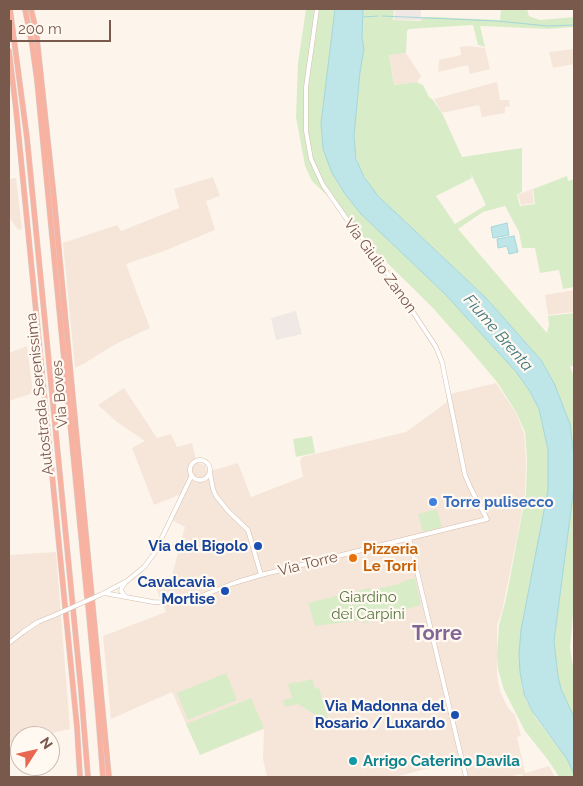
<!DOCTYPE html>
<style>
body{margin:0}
#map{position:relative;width:583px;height:786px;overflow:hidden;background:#fdf5eb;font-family:Raleway,sans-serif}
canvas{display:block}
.frame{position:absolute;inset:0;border:10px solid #7a594d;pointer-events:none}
.north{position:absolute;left:10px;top:726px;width:50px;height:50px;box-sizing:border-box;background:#fff9f2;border:1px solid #cab9b0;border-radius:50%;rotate:55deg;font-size:14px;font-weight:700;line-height:20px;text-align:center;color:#7a594d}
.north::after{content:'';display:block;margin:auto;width:18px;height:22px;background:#e86750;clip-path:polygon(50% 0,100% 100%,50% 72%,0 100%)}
.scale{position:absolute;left:10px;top:20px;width:101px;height:22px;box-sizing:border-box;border:2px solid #7a594d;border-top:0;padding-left:6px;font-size:15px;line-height:18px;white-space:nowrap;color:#7a594d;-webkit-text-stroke:4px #fff9f2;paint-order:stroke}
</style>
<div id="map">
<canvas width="583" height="786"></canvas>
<div class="frame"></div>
<div class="north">N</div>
<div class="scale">200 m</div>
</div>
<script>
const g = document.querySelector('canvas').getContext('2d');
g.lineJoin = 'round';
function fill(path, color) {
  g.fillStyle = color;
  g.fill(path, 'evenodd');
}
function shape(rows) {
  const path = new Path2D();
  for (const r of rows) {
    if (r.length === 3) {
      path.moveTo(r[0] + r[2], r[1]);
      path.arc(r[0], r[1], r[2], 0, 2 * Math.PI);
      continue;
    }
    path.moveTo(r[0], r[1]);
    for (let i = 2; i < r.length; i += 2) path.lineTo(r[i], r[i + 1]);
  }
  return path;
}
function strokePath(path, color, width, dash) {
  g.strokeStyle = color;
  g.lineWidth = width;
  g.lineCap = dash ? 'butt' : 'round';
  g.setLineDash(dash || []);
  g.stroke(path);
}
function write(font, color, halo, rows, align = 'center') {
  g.font = font + ' Raleway,sans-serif';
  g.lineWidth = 4.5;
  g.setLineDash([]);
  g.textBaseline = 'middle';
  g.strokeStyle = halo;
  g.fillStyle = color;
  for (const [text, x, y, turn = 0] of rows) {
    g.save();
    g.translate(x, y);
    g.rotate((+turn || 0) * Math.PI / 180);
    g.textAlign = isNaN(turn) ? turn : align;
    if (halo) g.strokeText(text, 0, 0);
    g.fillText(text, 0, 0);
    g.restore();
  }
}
fill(shape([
 [469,46,485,48,490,69,470,74,468,65,438,72,439,60,461,55,460,47],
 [574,49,574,64,553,68,549,52],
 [406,53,421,76,417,82,394,85,389,54],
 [497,82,500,100,509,100,510,106,505,107,505,113,482,117,479,105,442,113,434,99],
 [213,177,220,196,206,201,215,230,164,251,126,264,150,328,114,345,85,363,75,368,63,243,117,225,121,231,179,208,174,189],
 [16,178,22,229,18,230,9,217,9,179],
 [532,189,534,203,521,205,518,195],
 [574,290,574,312,548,315,545,295],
 [27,346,33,393,9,401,9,353],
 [496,383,516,413,524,433,526,461,525,493,518,533,502,611,497,625,497,675,500,691,508,708,515,715,521,736,517,737,525,773,549,766,555,777,523,777,522,774,508,777,465,777,460,760,395,777,267,777,263,759,264,729,200,755,172,692,111,719,103,636,166,612,155,586,171,579,185,527,172,520,184,493,154,505,132,448,145,441,117,422,98,405,124,388,157,438,171,434,177,447,192,443,197,463,205,465,207,472,238,463,251,497,303,477,300,461,302,457,406,432,447,402,446,395],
 [56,552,70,729,39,736,20,736,20,741,9,743,9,555]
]), '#f5e6d9');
fill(shape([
 [395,9,421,9,421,20,394,20],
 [296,311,302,334,276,340,271,318]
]), '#efe8e4');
fill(shape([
 [306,9,335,9,321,123,323,149,335,178,345,194,361,214,445,294,517,373,529,390,539,409,548,450,548,490,541,535,525,608,519,654,522,688,526,700,535,717,567,759,574,774,574,777,559,777,548,760,525,731,504,690,498,669,497,654,499,625,506,599,526,493,527,459,525,432,516,412,497,382,471,351,432,307,371,247,336,204,312,181,305,166,296,117,298,63],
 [363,9,394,9,393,20,421,21,422,17,435,17,500,20,501,9,527,9,529,16,540,20,574,17,574,27,548,29,480,26,485,47,478,45,473,25,409,29,407,31,406,53,389,55,394,85,417,82,423,85,429,97,433,100,443,115,462,157,522,148,522,192,517,195,520,206,535,204,533,189,567,176,568,181,574,179,574,287,563,289,559,270,540,273,535,248,522,248,519,232,505,206,483,212,458,229,547,333,549,325,548,316,574,313,574,365,570,367,574,376,574,602,570,648,574,673,574,717,561,689,558,676,554,641,574,487,574,456,570,424,554,383,541,360,486,298,378,196,370,186,359,167,355,150,354,136,360,72,364,49,362,37],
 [470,172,486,205,455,224,436,196,472,178],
 [312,436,315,453,296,457,293,439],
 [437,509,442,527,423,532,418,514],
 [415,578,421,605,386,615,386,618,374,621,363,623,363,620,315,626,308,603,370,588,371,590,400,584,401,582],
 [226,673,237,700,188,720,177,693],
 [312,679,315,689,319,688,329,721,319,724,317,716,298,704,285,707,283,700,292,698,288,684,296,682,297,683],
 [251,698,264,728,200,755,186,724]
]), '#d9ecc8');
const water = shape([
 [335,9,363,9,362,37,364,49,360,72,354,136,356,159,364,177,378,196,486,298,541,360,554,383,570,424,574,456,574,487,554,641,558,676,561,689,574,717,574,774,567,759,532,711,524,694,520,672,519,654,521,630,548,490,548,450,539,409,529,390,517,373,445,294,361,214,345,194,332,173,323,149,321,123,335,9],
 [507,223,509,235,493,238,491,227,507,223],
 [514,236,518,252,509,254,507,246,498,248,497,239,514,236]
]);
fill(water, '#bee5e8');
strokePath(water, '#a4d6da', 1);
strokePath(shape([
 [382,16,497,21,548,26,574,25],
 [364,17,378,16]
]), '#a4d6da', 1);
const secondary = shape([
 [200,470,10],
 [210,473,213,489,216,496,229,512,248,530,261,575],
 [409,538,466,777],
 [125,583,122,587,121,591,125,596],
 [104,593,153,602,171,603,189,601,234,583,261,575,487,519,471,489,465,475,442,362,436,347,372,250,346,218,323,185,311,159,306,131,306,87,317,9],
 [104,593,127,581,144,567,154,554,192,475],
 [9,643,23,632,38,622,55,615]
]);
const highway = shape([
 [10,9,27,138,81,690,88,777],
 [25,9,32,44,37,80,87,597],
 [31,9,36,30,54,198,109,777],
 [9,51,16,109,77,727,80,777],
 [88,604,98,713,103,777]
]);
strokePath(secondary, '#d6beaf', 5);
strokePath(highway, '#dad1cd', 6);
strokePath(secondary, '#fff', 4);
strokePath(highway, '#f7b2a2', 5);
const secondaryBridge = shape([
 [55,615,102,594]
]);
strokePath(secondaryBridge, '#d6beaf', 5, []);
strokePath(secondaryBridge, '#fff', 4);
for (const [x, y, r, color] of [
 [433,502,5,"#3f7fe0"],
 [258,546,5,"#1a4fb4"],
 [353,558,5,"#e8710a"],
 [225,591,5,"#1a4fb4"],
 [455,715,5,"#1a4fb4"],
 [353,761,5,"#0f9aa8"]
]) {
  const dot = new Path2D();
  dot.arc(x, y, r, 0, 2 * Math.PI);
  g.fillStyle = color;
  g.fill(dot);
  strokePath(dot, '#fff9f2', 2);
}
write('15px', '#7a594d', '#fff9f2', [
 ["Via Giulio Zanon",380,266,54],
 ["Autostrada Serenissima",40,394,-96],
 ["Via Boves",60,394,-95],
 ["Via Torre",308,564,-14]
]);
write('bold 15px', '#366cbe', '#fff9f2', [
 ["Torre pulisecco",443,502]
], 'left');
write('bold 15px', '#164399', '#fff9f2', [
 ["Via del Bigolo",248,546],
 ["Cavalcavia",215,582],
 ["Mortise",215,599],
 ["Via Madonna del",445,706],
 ["Rosario / Luxardo",445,723]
], 'right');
write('bold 15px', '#c56008', '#fff9f2', [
 ["Pizzeria",363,549],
 ["Le Torri",363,566]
], 'left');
write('15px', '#567a41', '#fff9f2', [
 ["Giardino",368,597],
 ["dei Carpini",368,614]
]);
write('bold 15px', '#0d838f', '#fff9f2', [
 ["Arrigo Caterino Davila",363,761]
], 'left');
write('italic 16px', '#3f787e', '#fff9f2', [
 ["Fiume Brenta",498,333,49]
]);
write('bold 20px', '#816595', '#fff9f2', [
 ["Torre",437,634]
]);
</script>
